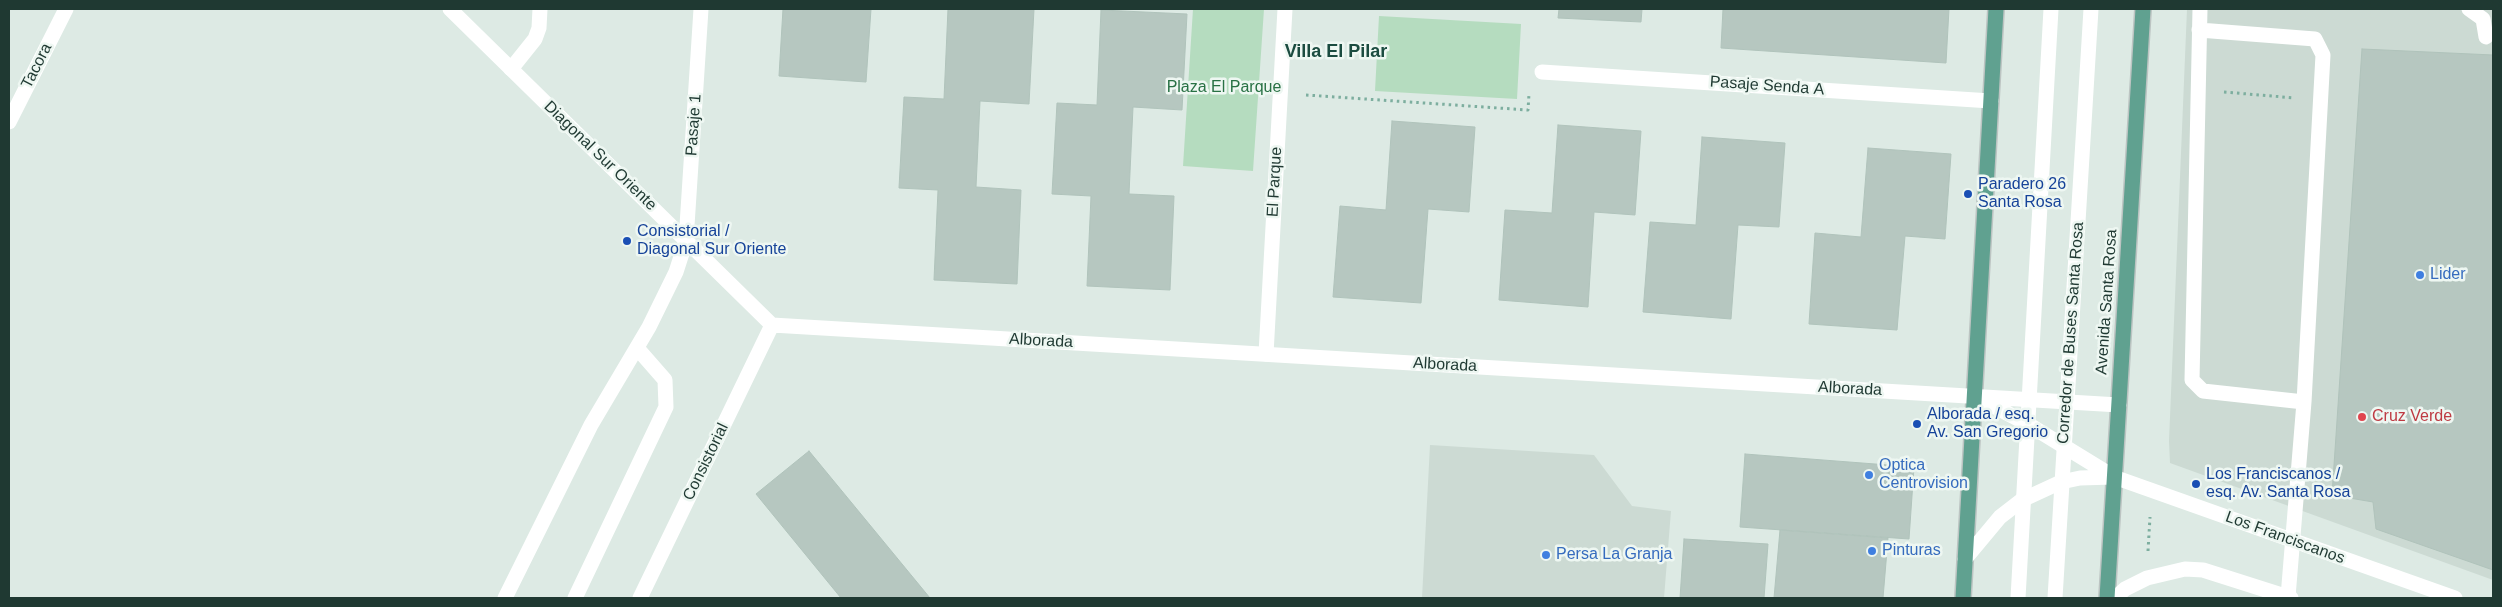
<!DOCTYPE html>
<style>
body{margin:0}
#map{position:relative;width:2502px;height:607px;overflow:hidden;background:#ddeae4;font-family:Arial,sans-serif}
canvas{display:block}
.frame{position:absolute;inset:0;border:10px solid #1f3932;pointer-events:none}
</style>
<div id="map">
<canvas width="2502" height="607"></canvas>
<div class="frame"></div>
</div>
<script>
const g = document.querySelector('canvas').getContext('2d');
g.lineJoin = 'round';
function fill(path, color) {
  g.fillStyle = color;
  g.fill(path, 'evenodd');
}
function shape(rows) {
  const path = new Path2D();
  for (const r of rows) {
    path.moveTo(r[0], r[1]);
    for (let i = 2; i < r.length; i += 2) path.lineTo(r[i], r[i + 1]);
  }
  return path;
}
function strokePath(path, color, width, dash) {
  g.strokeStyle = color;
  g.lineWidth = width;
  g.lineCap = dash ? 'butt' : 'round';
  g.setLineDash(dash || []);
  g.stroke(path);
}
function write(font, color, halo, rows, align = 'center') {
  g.font = font + ' Arial,sans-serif';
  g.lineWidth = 5;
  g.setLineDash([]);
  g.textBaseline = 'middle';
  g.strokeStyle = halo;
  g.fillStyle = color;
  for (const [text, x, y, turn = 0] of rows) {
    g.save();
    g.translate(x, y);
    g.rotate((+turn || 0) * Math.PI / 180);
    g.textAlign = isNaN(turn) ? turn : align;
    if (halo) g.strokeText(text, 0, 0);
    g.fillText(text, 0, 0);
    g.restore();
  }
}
fill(shape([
 [2187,9,2493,9,2493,580,2170,463,2169,441],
 [1430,445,1594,455,1632,506,1671,511,1664,598,1422,598]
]), '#ccdad3');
fill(shape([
 [1193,9,1264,9,1253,171,1183,166],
 [1379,16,1521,24,1517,99,1375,91]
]), '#b5dcbf');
const building = shape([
 [783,9,871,9,866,82,779,76,783,9],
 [948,9,1034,9,1029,104,980,101,976,187,1021,190,1017,284,934,280,938,190,899,188,904,97,944,99,948,9],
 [1559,9,1642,9,1641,22,1558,18,1559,9],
 [1723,9,1949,9,1946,63,1721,48,1723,9],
 [1101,10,1187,14,1182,110,1133,107,1129,194,1174,196,1170,290,1087,286,1091,196,1052,194,1057,103,1097,105,1101,10],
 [2362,49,2493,55,2493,570,2376,529,2373,502,2332,495,2362,49],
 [1392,121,1475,127,1469,212,1428,209,1421,303,1333,297,1340,206,1386,210,1392,121],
 [1558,125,1641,131,1635,215,1594,212,1588,307,1499,300,1505,210,1552,213,1558,125],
 [1702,137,1785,143,1779,227,1738,225,1731,319,1643,312,1650,222,1696,225,1702,137],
 [1868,148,1951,154,1945,239,1905,236,1897,330,1809,324,1815,233,1861,237,1868,148],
 [809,451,930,598,841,598,756,494,809,451],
 [1745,454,1914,467,1909,539,1740,527,1745,454],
 [1780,530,1888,538,1883,598,1774,598,1780,530],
 [1684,539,1768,544,1764,598,1680,598,1684,539]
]);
fill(building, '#b6c7c0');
strokePath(building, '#b0c3bb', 1);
const primary = shape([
 [1963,598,1996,9],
 [2107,598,2143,9]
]);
strokePath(primary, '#bcc4c2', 18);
strokePath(shape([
 [2224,92,2295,98],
 [1306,95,1528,110,1529,94],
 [2148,551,2150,517]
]), '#7dae9f', 3, [2.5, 4]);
strokePath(shape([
 [2200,9,2192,380,2203,391,2304,402],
 [2469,9,2483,19,2486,37],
 [2199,30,2315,39,2323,55,2304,402,2288,597],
 [505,598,591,425,649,327,676,272,686,241],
 [575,598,666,407,665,380,637,348],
 [2018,598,2051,9],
 [2055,598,2091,9]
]), '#fff', 15);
strokePath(shape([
 [511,69,535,39,539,28,540,9],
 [1542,72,1991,101],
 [686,241,701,9],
 [1266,354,1285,9]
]), '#fff', 15);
strokePath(shape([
 [450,9,772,325],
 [9,122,66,9],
 [772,325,2119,405],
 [1980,399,2026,423,2114,477,2455,598],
 [1965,559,2000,517,2022,500,2061,482,2080,478,2113,477],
 [640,598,772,325],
 [2115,598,2125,589,2147,578,2185,569,2203,570,2291,598]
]), '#fff', 15);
strokePath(primary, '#60a190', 15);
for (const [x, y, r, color] of [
 [1968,194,5,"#1a4fb4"],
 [627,241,5,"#1a4fb4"],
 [2420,275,5,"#3f7fe0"],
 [2362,417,5,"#e0444e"],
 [1917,424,5,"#1a4fb4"],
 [1869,475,5,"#3f7fe0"],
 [2196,484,5,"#1a4fb4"],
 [1872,551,5,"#3f7fe0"],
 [1546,555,5,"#3f7fe0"]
]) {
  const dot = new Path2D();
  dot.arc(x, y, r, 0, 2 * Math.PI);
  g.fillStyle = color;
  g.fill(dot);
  strokePath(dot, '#eef7f2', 2);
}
write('16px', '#1f3932', '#eef7f2', [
 ["Tacora",37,66,-63],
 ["Pasaje Senda A",1767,86,4],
 ["Pasaje 1",694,125,-86],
 ["Diagonal Sur Oriente",600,156,44],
 ["El Parque",1275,182,-87],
 ["Avenida Santa Rosa",2107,302,-86],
 ["Corredor de Buses Santa Rosa",2071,333,-86],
 ["Alborada",1041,341,3],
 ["Alborada",1445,365,3],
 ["Alborada",1850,389,3],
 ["Consistorial",706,462,-64],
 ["Los Franciscanos",2285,538,20]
]);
write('16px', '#287144', '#eef7f2', [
 ["Plaza El Parque",1224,88]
]);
write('16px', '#164399', '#eef7f2', [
 ["Paradero 26",1978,185],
 ["Santa Rosa",1978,203],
 ["Consistorial /",637,232],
 ["Diagonal Sur Oriente",637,250],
 ["Alborada / esq.",1927,415],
 ["Av. San Gregorio",1927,433],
 ["Los Franciscanos /",2206,475],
 ["esq. Av. Santa Rosa",2206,493]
], 'left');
write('16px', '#366cbe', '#eef7f2', [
 ["Lider",2430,275],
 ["Optica",1879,466],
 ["Centrovision",1879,484],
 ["Pinturas",1882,551],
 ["Persa La Granja",1556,555]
], 'left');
write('16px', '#be3a42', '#eef7f2', [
 ["Cruz Verde",2372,417]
], 'left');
write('bold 18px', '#1b4c40', '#eef7f2', [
 ["Villa El Pilar",1336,52]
]);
</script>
